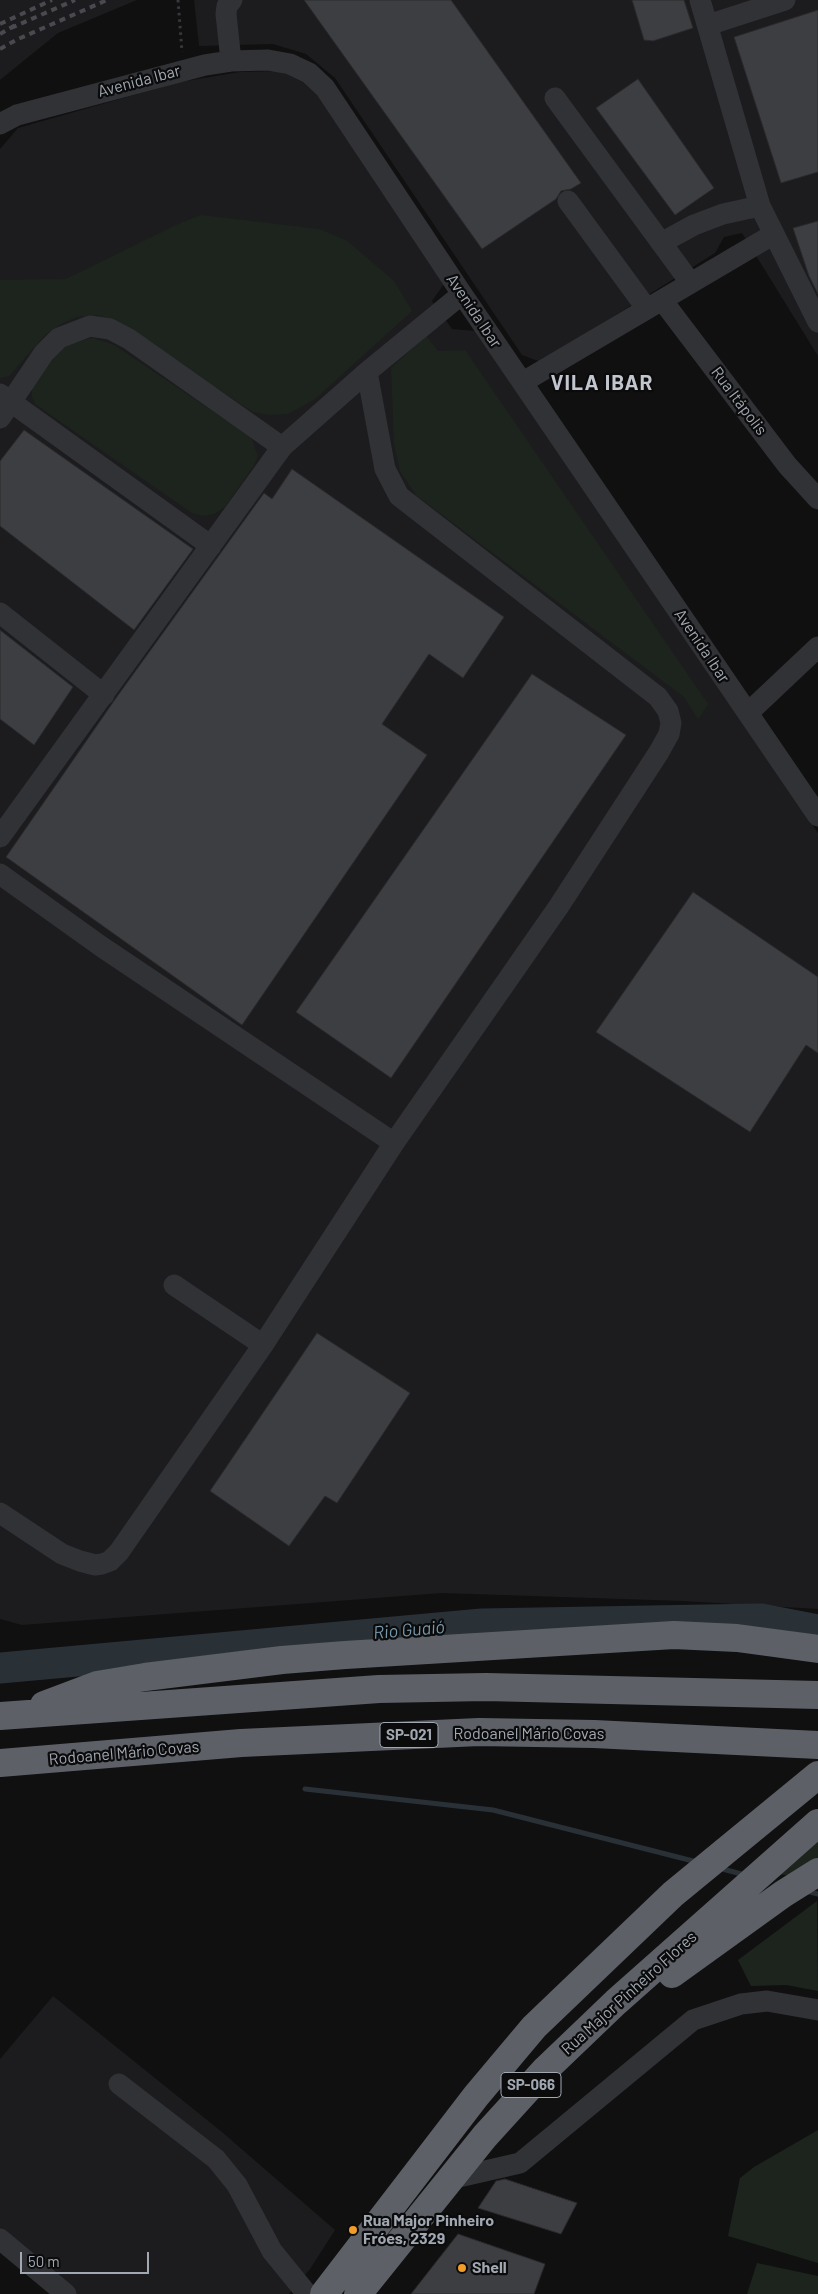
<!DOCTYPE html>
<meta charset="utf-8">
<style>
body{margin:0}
#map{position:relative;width:818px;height:2294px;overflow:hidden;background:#101011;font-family:Barlow,sans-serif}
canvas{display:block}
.scale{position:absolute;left:20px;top:2252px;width:129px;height:22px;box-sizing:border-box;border:2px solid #a1a8b2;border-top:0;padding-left:6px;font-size:15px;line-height:18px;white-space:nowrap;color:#a1a8b2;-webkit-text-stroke:4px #0b0b0c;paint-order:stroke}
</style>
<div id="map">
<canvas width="818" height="2294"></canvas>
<div class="scale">50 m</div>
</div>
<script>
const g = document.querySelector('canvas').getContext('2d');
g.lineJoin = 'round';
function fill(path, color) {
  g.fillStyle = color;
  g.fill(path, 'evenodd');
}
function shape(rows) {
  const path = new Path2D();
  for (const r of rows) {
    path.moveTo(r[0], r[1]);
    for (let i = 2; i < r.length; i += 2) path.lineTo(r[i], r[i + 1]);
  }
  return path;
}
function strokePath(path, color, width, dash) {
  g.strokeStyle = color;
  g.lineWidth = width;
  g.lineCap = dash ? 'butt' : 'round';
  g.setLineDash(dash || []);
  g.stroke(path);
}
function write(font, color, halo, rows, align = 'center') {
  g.font = font + ' Barlow,sans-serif';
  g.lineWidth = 4.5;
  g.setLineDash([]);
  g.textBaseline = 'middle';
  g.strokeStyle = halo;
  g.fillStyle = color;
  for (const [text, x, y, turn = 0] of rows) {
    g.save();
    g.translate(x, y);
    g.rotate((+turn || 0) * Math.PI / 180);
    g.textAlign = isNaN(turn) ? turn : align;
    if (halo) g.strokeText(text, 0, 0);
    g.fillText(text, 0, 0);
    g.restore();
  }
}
fill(shape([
 [0,0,137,0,58,33,0,80],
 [194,0,818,0,818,356,742,233,724,237,715,253,541,362,522,355,335,78,306,54,273,44,199,46],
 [276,71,299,77,321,98,444,284,432,301,452,329,475,331,818,833,818,1609,683,1601,442,1593,22,1625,0,1619,0,149,18,128,180,82,240,72],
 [53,1996,222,2132,335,2230,310,2269,289,2294,52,2294,0,2250,0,2059]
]), '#1c1c1e');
fill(shape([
 [201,215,319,229,346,240,394,281,412,311,315,399,288,414,270,415,253,412,116,322,97,315,77,317,61,324,45,335,9,376,0,378,0,280,66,279,178,224],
 [426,336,438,351,465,350,708,704,698,719,684,697,416,495,400,471,394,444,391,368],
 [93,338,114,345,251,437,258,456,254,465,225,507,214,514,203,516,192,513,35,404,32,397,32,388,56,355,66,345,77,341],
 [818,1841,818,1883,780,1874],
 [817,1901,818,1991,786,1985,751,1986,738,1960],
 [818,2130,818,2263,728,2236,740,2178,754,2167],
 [757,2263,818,2276,818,2294,747,2294]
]), '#1c241d');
strokePath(shape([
 [305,1789,493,1810,697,1862],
 [719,1868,745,1875],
 [806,1891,818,1894]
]), '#293137', 5);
strokePath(shape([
 [0,1668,482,1624,761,1619,818,1630]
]), '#293137', 31);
const building = shape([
 [304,0,451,0,581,183,571,189,561,191,556,199,482,249,304,0],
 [632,0,684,0,693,28,653,41,644,40,632,0],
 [818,10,818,172,781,183,734,37,818,10],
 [638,79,714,188,675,215,596,108,638,79],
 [818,221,818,294,809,276,793,228,818,221],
 [24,430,193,549,134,630,0,526,0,461,24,430],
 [292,469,504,617,463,678,429,654,382,724,427,755,242,1025,6,857,116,698,264,493,272,499,292,469],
 [0,630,73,687,34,745,0,719,0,630],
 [532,674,626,735,391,1078,296,1012,532,674],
 [693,892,818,977,818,1053,806,1045,750,1132,596,1032,693,892],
 [317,1333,410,1393,337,1503,325,1496,289,1546,210,1491,317,1333],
 [505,2179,577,2203,561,2234,478,2208,496,2181,505,2179],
 [458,2234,545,2264,534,2294,411,2294,458,2234]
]);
fill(building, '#3c3e41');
strokePath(building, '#2a2a2d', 1);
strokePath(shape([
 [178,0,182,52]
]), '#37393d', 3, [2.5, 4]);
strokePath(shape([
 [700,0,760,206,818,322],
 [708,25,785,0],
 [231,61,226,14,227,6,232,0],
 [555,98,690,282],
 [0,124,17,115,205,65,231,61,268,60,290,64,309,73,325,88,462,294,818,816],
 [568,201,647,309],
 [661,243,694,225,723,214,760,206],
 [662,300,787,465,818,499],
 [523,382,774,234],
 [0,394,211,546],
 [0,418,44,353,59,338,90,326,110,329,129,339,282,447,367,372,462,294],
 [0,613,104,695],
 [748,713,818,647],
 [0,837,282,447],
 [0,874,102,947,394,1143],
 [174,1285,263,1345],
 [0,1513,62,1554,80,1561,95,1565,102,1564,110,1561,119,1552,263,1345,394,1143,559,906,659,752,669,734,671,723,668,711,658,697,399,496,385,469,367,372],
 [119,2084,216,2159,237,2185,272,2251,307,2294],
 [450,2179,520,2163,693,2020,741,2004,767,2001,818,2010],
 [0,2239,66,2294]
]), '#313236', 21);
strokePath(shape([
 [44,1705,97,1685,145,1677,282,1660,345,1655,674,1635,737,1638,818,1649],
 [0,1716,379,1689,486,1687,818,1695],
 [0,1763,241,1743,479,1732,594,1734,818,1745],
 [672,1974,783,1894,818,1872],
 [324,2294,476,2096,534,2027,673,1894,818,1775],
 [358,2294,485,2136,546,2069,616,2002,818,1823]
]), '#5d6167', 28);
strokePath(shape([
 [0,24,52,0],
 [11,28,75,0],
 [0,34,17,24],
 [0,49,16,40,107,0]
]), '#484a4f', 4, [6, 5]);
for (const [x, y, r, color] of [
 [353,2230,5,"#f09d29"],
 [462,2268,5,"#f09d29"]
]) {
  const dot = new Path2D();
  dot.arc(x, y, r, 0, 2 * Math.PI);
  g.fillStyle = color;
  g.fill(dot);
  strokePath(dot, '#0b0b0c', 2);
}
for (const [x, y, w] of [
 [409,1735,58],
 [531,2085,60]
]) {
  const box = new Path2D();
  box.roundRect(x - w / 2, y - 12.5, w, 25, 4);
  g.fillStyle = '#0b0b0c';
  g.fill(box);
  strokePath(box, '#a1a8b2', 1);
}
write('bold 15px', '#a1a8b2', null, [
 ["SP-021",409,1735],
 ["SP-066",531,2085]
]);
write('16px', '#a1a8b2', '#0b0b0c', [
 ["Avenida Ibar",139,81,-15],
 ["Avenida Ibar",474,311,56],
 ["Rua Itápolis",739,401,53],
 ["Avenida Ibar",702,646,56],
 ["Rodoanel Mário Covas",529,1734],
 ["Rodoanel Mário Covas",124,1753,-5],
 ["Rua Major Pinheiro Flores",629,1993,-42]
]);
write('bold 16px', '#a1a8b2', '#0b0b0c', [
 ["Rua Major Pinheiro",363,2221],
 ["Fróes, 2329",363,2239],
 ["Shell",472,2268]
], 'left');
write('italic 18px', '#7799ae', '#0b0b0c', [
 ["Rio Guaió",409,1630,-5]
]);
g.letterSpacing = '1px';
write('bold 21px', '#c2c6ce', '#0b0b0c', [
 ["VILA IBAR",602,383]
]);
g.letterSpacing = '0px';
</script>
